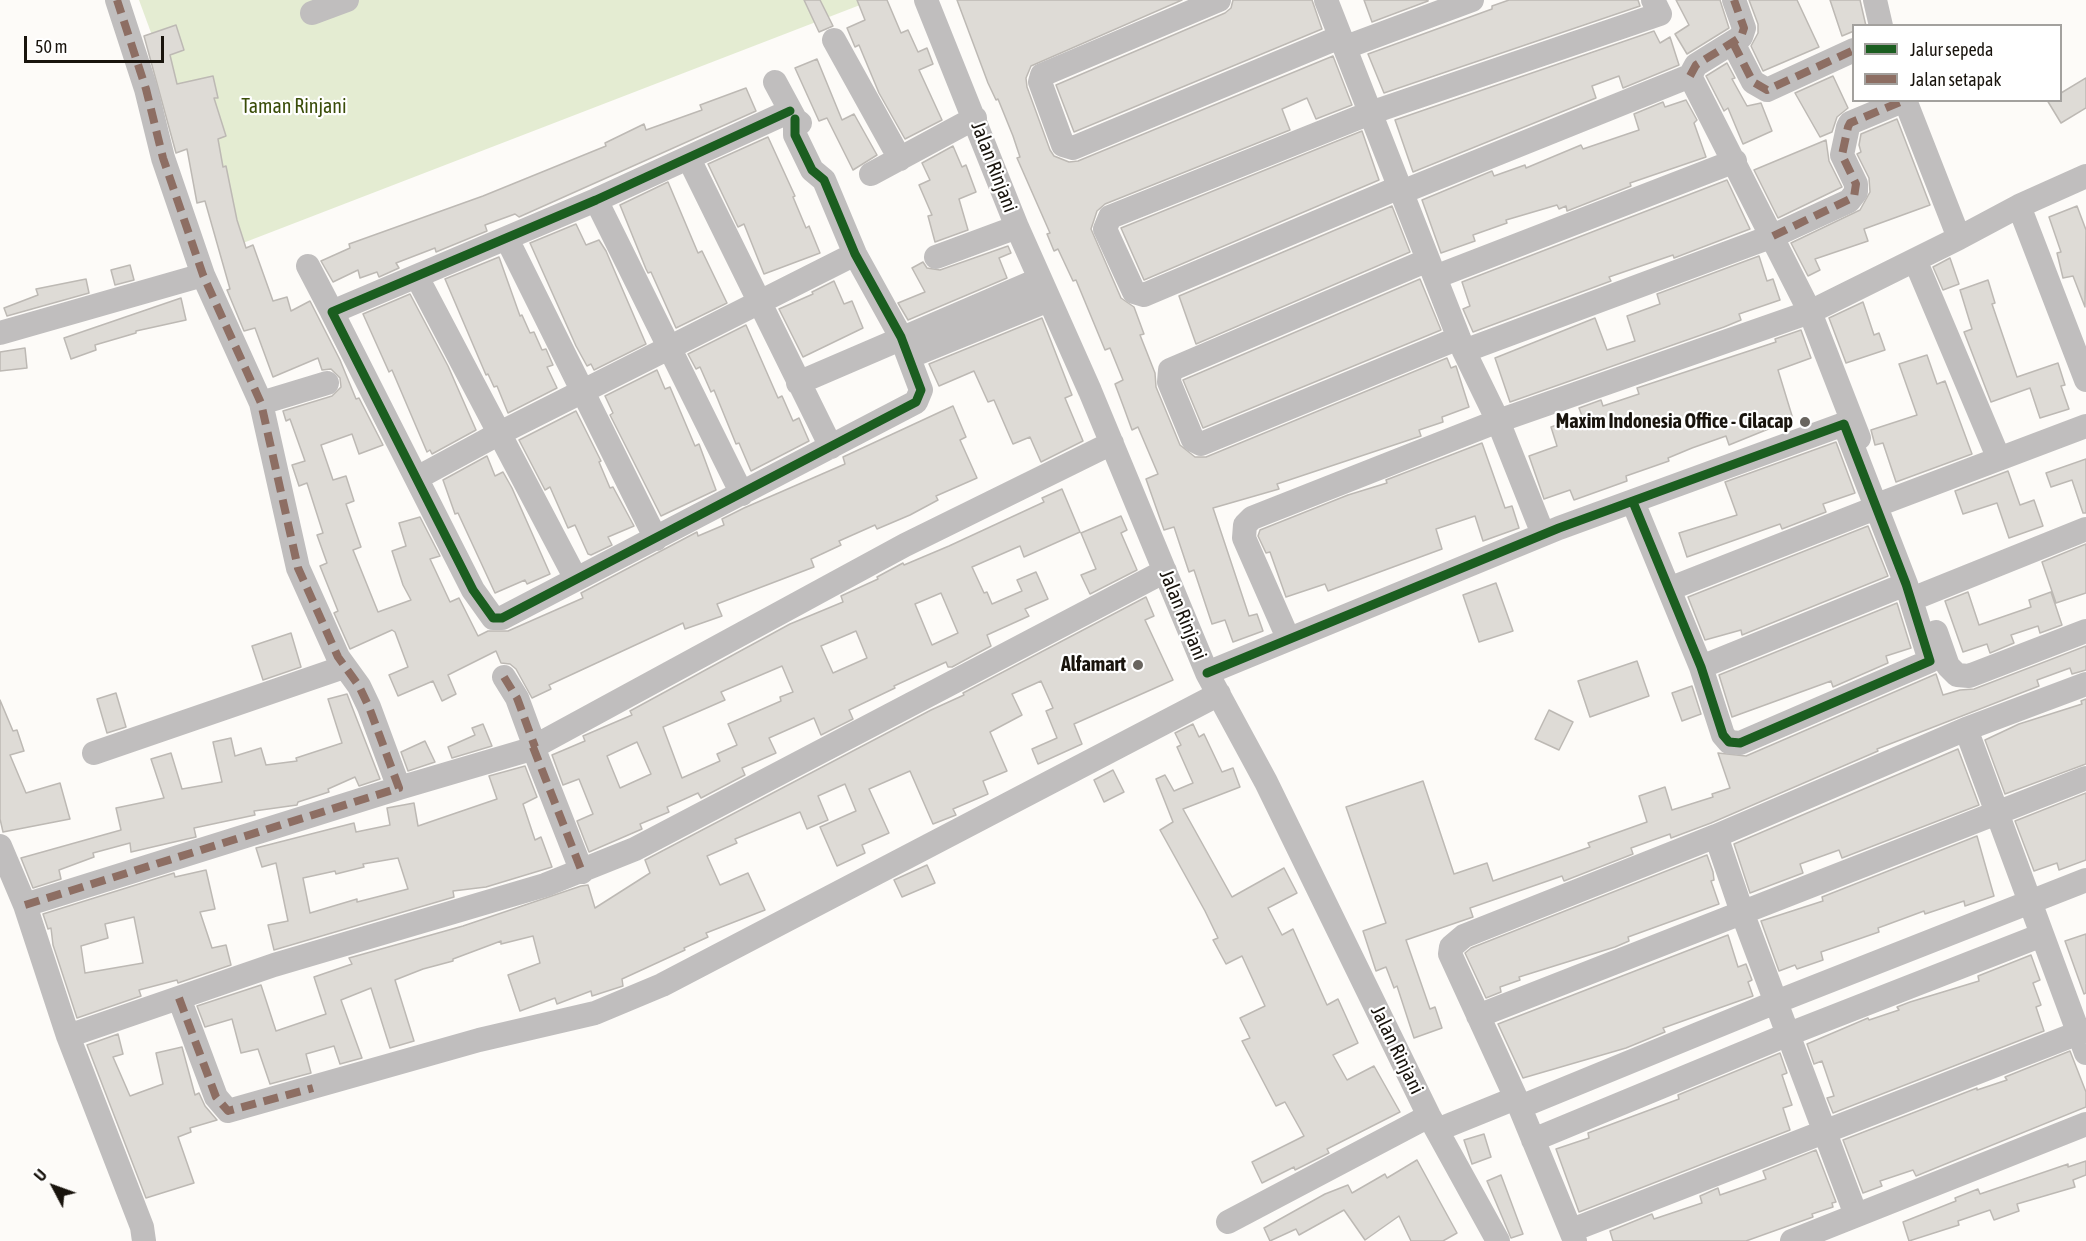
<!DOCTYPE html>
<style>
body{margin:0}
#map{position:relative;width:2086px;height:1241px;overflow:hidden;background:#fdfbf8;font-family:"Asap Condensed",sans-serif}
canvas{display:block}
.legend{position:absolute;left:1852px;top:24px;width:210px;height:78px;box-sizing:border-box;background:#fff;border:2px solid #a3a19e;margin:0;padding:8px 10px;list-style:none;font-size:18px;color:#19140d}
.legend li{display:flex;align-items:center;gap:12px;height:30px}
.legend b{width:30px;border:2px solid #a3a19e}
.north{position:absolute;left:24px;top:1157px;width:60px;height:60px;-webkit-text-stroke:4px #fff;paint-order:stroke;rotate:311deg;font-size:16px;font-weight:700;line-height:24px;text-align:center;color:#19140d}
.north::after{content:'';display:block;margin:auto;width:21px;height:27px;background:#19140d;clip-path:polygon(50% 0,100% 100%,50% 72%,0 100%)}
.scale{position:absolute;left:24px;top:36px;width:140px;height:27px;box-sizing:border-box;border:3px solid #19140d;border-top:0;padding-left:8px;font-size:18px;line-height:21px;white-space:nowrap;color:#19140d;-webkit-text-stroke:4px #fff;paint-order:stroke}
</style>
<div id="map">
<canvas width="2086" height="1241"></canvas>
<ul class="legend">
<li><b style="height:8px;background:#1b5e20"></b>Jalur sepeda</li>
<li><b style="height:8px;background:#8d6e63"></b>Jalan setapak</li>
</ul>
<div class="north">U</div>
<div class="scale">50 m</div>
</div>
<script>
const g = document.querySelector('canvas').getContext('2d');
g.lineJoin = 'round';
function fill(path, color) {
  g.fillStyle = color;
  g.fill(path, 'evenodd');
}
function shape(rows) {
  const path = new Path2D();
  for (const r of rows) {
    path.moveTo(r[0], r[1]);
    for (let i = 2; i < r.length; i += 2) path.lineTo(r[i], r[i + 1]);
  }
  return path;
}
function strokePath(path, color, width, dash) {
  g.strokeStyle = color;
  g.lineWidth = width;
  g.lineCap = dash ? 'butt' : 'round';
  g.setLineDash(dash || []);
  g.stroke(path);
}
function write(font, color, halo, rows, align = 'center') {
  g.font = font + ' "Asap Condensed",sans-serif';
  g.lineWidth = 4.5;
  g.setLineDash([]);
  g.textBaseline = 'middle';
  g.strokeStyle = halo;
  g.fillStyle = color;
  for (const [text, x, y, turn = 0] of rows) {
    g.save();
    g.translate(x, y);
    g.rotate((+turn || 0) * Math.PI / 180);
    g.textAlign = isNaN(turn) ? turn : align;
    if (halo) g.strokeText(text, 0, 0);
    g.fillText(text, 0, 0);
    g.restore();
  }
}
fill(shape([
 [139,0,873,0,230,248]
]), '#e4ecd2');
const building = shape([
 [804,0,820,0,833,26,819,32,804,0],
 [857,0,887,0,901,33,908,30,918,52,927,48,933,64,919,70,942,120,905,139,879,93,859,45,855,47,847,28,865,20,857,0],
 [957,0,1182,0,1031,66,1026,78,1027,87,1050,150,1054,156,1069,162,1078,161,1333,56,1352,105,1316,119,1307,98,1282,109,1290,130,1105,204,1097,211,1091,229,1121,298,1134,307,1144,334,1140,335,1155,373,1156,387,1180,445,1195,457,1206,457,1447,358,1451,368,1456,366,1469,407,1442,417,1443,422,1419,430,1421,436,1277,484,1279,489,1213,508,1249,616,1257,614,1263,631,1233,642,1225,620,1212,624,1194,570,1189,572,1174,527,1164,530,1146,479,1158,474,1138,427,1132,430,1124,408,1115,384,1123,380,1110,348,1105,350,1076,280,1073,281,1058,249,1054,251,1047,234,1050,233,1017,158,1020,157,1013,136,998,99,996,100,988,83,957,0],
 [1233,0,1312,0,1322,29,1074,132,1056,85,1225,13,1231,8,1233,0],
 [1364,0,1428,0,1428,1,1372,22,1364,0],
 [1509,0,1638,0,1640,6,1384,93,1368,54,1492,9,1492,6,1509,0],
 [1676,0,1720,0,1729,28,1687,54,1675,34,1689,25,1676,0],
 [1749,0,1797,0,1819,47,1763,71,1751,46,1758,33,1758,24,1749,0],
 [1830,0,1860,0,1866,26,1854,26,1854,31,1842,36,1830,0],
 [176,25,184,50,170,55,177,84,213,76,218,98,214,98,226,136,218,139,223,167,226,166,237,220,246,248,253,245,273,301,287,297,291,311,310,301,340,360,356,399,359,398,383,445,359,454,352,434,321,445,333,480,346,476,354,501,346,504,361,547,353,550,378,612,411,600,403,585,392,551,406,546,399,523,420,517,440,556,430,559,450,602,459,598,478,636,488,631,508,631,583,598,581,593,697,532,698,536,724,525,722,519,744,508,845,464,843,457,953,406,966,437,960,440,977,478,936,496,938,500,910,515,877,529,875,525,839,541,841,545,811,559,814,567,717,604,722,616,685,629,683,623,549,685,551,689,532,698,516,669,510,664,501,663,496,651,448,675,456,694,442,701,433,681,398,696,389,675,408,667,395,632,392,630,350,649,334,613,338,611,320,566,327,563,317,535,323,533,307,483,299,486,292,465,305,461,290,419,286,421,283,411,332,396,341,387,340,378,331,369,322,370,318,358,273,377,255,328,244,331,227,290,230,289,205,201,197,203,187,149,176,153,144,36,176,25],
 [1654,31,1660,43,1670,37,1679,65,1623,88,1619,76,1592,86,1596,98,1413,172,1395,120,1654,31],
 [817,59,842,120,854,114,877,155,853,170,827,118,819,121,795,68,817,59],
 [1727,63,1735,78,1732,79,1747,106,1761,103,1772,131,1743,144,1728,108,1724,111,1706,76,1727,63],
 [1833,76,1848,108,1837,117,1832,132,1820,137,1795,93,1833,76],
 [2086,78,2086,108,2061,123,2047,100,2061,100,2061,93,2086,78],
 [746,88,756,111,519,217,515,214,485,225,487,231,436,252,435,248,396,263,399,268,379,277,377,272,360,278,358,270,333,282,321,261,350,248,349,244,483,196,606,146,605,143,644,124,646,130,702,110,700,105,746,88],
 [1686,100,1697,120,1694,123,1706,157,1630,183,1631,186,1567,211,1566,206,1559,209,1557,205,1506,220,1507,223,1473,235,1475,241,1441,253,1422,200,1492,171,1494,176,1525,165,1526,168,1581,145,1583,149,1639,130,1634,114,1663,102,1665,107,1686,100],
 [1897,119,1930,205,1864,229,1868,241,1815,259,1820,270,1808,276,1791,243,1860,210,1870,192,1869,178,1857,154,1861,152,1859,145,1861,134,1897,119],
 [1362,131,1379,180,1144,280,1121,228,1362,131],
 [768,137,795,196,793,197,806,228,809,226,820,253,764,274,744,224,738,227,708,164,768,137],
 [1826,140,1829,161,1842,187,1778,218,1754,170,1826,140],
 [953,146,962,167,966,165,976,192,959,199,968,230,935,242,928,216,932,215,919,185,930,180,922,163,953,146],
 [1727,180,1750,229,1674,258,1673,255,1609,277,1611,281,1473,332,1463,309,1470,306,1462,282,1727,180],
 [668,182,698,253,702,251,727,303,676,328,651,272,648,273,646,269,620,205,668,182],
 [1392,206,1410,252,1196,344,1179,296,1392,206],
 [2077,206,2086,230,2085,307,2073,276,2063,278,2057,253,2061,252,2049,217,2077,206],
 [576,224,586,245,599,240,606,251,646,344,594,370,591,364,587,366,576,346,530,243,576,224],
 [1008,246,1011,253,999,258,1007,278,908,320,898,303,925,292,912,268,923,262,927,268,940,270,1008,246],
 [1759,256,1767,281,1773,279,1780,300,1739,314,1741,320,1724,327,1510,402,1495,358,1595,318,1607,350,1635,341,1627,316,1660,304,1657,294,1759,256],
 [499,257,520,316,522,315,530,333,534,332,542,350,546,349,553,365,547,367,557,388,508,413,497,386,494,387,488,374,486,375,445,279,499,257],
 [1950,258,1959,284,1943,290,1933,267,1950,258],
 [130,265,134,280,115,285,111,270,130,265],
 [86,279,89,293,7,316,4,308,38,295,36,289,86,279],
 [1420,279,1441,330,1203,428,1183,380,1420,279],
 [1988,280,1995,303,1992,304,2017,377,2058,363,2065,385,2061,386,2069,409,2040,418,2030,388,1991,402,1964,332,1972,329,1960,290,1988,280],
 [834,281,844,304,852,301,863,328,803,357,779,309,813,294,812,292,834,281],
 [410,294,448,366,476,430,432,454,430,450,427,452,392,370,389,372,363,314,410,294],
 [181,298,186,320,136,331,136,333,95,345,96,350,71,359,64,338,181,298],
 [1863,302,1874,335,1879,333,1885,350,1846,363,1829,318,1863,302],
 [1042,318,1072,395,1065,398,1083,441,1041,462,1030,437,1013,444,994,400,988,402,974,371,939,386,929,364,1042,318],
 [746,325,778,398,782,396,793,421,799,418,809,441,751,471,739,443,736,444,714,390,711,392,700,367,696,369,688,354,746,325],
 [1801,330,1811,358,1778,370,1793,419,1729,445,1726,436,1692,448,1668,458,1669,461,1626,476,1627,481,1574,500,1570,490,1544,499,1529,456,1557,446,1551,427,1582,416,1579,408,1601,400,1603,406,1639,394,1637,388,1776,342,1775,339,1801,330],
 [25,348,27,368,0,371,0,352,25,348],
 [1927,355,1937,384,1945,381,1972,454,1896,482,1883,443,1875,445,1871,430,1917,415,1899,364,1927,355],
 [657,370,665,389,670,387,695,446,699,444,716,490,661,516,610,415,613,413,605,396,657,370],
 [576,411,601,461,599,462,610,488,613,487,634,526,608,537,612,545,591,555,588,554,575,525,568,528,550,487,545,490,519,440,576,411],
 [1836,442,1855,493,1823,504,1826,512,1782,529,1780,524,1687,557,1679,533,1737,515,1725,482,1836,442],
 [1482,443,1505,508,1512,506,1519,528,1483,541,1475,516,1436,529,1442,549,1328,591,1325,584,1286,597,1270,552,1266,553,1258,536,1260,530,1348,495,1387,483,1386,480,1482,443],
 [487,456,495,476,503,472,512,488,550,574,527,584,525,580,495,593,458,513,455,514,443,480,487,456],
 [2086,459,2086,513,2083,513,2072,480,2051,487,2046,473,2086,459],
 [2008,471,2020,505,2034,500,2043,526,2009,538,1997,503,1963,514,1955,491,2008,471],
 [1062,489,1080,532,1024,557,1020,546,972,567,984,593,987,592,992,604,1022,591,1017,580,1036,572,1048,599,1025,609,1029,616,987,635,991,646,952,667,948,667,946,662,894,686,895,688,849,710,853,719,821,735,814,718,769,738,776,753,742,768,745,775,701,798,698,793,667,807,669,812,640,824,642,829,589,852,577,821,593,814,579,779,563,785,552,755,585,741,583,736,632,715,630,711,790,624,843,602,841,596,878,579,877,577,903,563,904,565,949,546,1044,502,1042,498,1062,489],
 [941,593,958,633,932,645,915,604,941,593],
 [856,631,867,658,833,673,821,646,856,631],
 [782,666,793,692,780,697,781,701,728,724,737,745,717,754,720,761,682,778,663,727,725,700,721,692,782,666],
 [637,742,651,774,620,788,607,756,637,742],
 [1121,516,1127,530,1121,533,1137,570,1090,594,1081,575,1096,569,1081,533,1121,516],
 [1868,526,1888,576,1742,635,1741,630,1705,640,1688,597,1868,526],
 [2086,544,2086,593,2056,603,2042,562,2086,544],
 [1496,583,1513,631,1479,642,1463,595,1496,583],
 [1968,592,1979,625,2031,607,2029,600,2051,592,2062,625,2040,633,2038,626,2011,635,2014,643,1990,653,1987,644,1963,652,1945,601,1968,592],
 [1146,597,1154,616,1145,620,1173,680,1074,724,1082,744,1038,764,1032,749,1057,738,1046,711,1053,708,1041,681,1012,694,1022,715,990,732,1007,771,983,781,988,794,953,809,956,815,933,824,910,771,869,789,889,833,862,845,865,853,837,866,820,827,856,811,845,784,818,796,828,820,807,829,800,812,735,839,737,843,707,856,720,885,748,873,765,910,706,933,708,937,684,948,685,950,622,979,623,986,592,996,591,991,557,1004,555,998,520,1011,508,975,540,963,533,936,501,944,501,941,453,959,453,961,423,969,395,980,414,1041,390,1048,371,988,341,1000,362,1058,340,1064,334,1046,306,1054,311,1073,270,1084,258,1049,241,1053,232,1019,205,1027,197,1006,261,985,276,1031,326,1014,314,977,352,964,349,958,463,926,581,886,588,885,595,908,650,873,645,860,931,710,964,695,963,693,1146,597],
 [1897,603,1911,648,1886,656,1888,663,1833,687,1831,681,1732,717,1719,675,1897,603],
 [291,633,301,667,263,680,252,646,291,633],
 [2086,646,2086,670,2072,674,2070,668,2037,680,2039,686,1877,749,1878,751,1711,823,1671,838,1670,834,1631,848,1633,854,1564,881,1562,876,1470,908,1473,917,1406,940,1430,1009,1435,1007,1442,1028,1414,1038,1397,986,1394,988,1386,967,1376,971,1363,931,1386,923,1346,807,1423,781,1454,874,1487,863,1493,881,1590,847,1588,843,1647,822,1639,796,1665,787,1672,810,1713,797,1712,794,1730,788,1718,753,1746,756,1936,674,1943,695,1960,690,1974,689,2086,646],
 [1637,661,1649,696,1590,717,1578,681,1637,661],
 [1692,686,1701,714,1682,721,1672,693,1692,686],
 [116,693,126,727,107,733,97,699,116,693],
 [347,694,380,779,359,786,355,777,328,789,329,792,298,802,297,805,254,811,255,815,194,828,196,837,187,839,131,852,130,843,93,853,94,857,59,870,61,879,33,888,21,858,121,830,116,808,164,798,151,759,171,753,182,789,222,782,213,742,231,738,235,756,261,748,266,765,297,761,296,758,342,743,328,699,347,694],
 [2086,699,2086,764,2005,794,1985,740,2019,724,2082,704,2081,701,2086,699],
 [0,700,13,731,17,730,24,751,10,755,26,793,60,783,70,819,3,832,0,819,0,700],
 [1549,710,1573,722,1559,750,1535,739,1549,710],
 [483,724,492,746,452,758,448,747,475,735,472,728,483,724],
 [1193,724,1199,737,1204,734,1222,772,1233,768,1240,787,1183,809,1232,897,1284,868,1297,893,1268,908,1282,935,1293,929,1327,1005,1338,999,1358,1043,1333,1055,1347,1080,1374,1066,1400,1112,1327,1149,1329,1153,1295,1170,1294,1167,1262,1183,1252,1162,1304,1136,1285,1102,1276,1106,1242,1041,1250,1038,1240,1018,1265,1006,1242,956,1226,964,1213,940,1218,938,1205,911,1160,830,1173,822,1156,779,1165,775,1174,791,1193,783,1177,747,1181,745,1175,733,1193,724],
 [425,741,435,762,408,771,401,752,425,741],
 [1958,749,1979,805,1842,858,1839,850,1800,864,1803,873,1750,893,1734,844,1958,749],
 [525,766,537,797,523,804,535,840,541,837,552,867,486,887,453,891,454,897,274,950,268,925,288,921,276,863,262,867,256,848,354,823,356,832,390,825,387,808,414,803,418,826,497,799,489,776,525,766],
 [398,858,408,889,357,902,357,899,310,913,303,878,335,871,336,874,364,867,363,864,398,858],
 [1113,770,1124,792,1104,802,1094,780,1113,770],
 [2086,793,2086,860,2059,870,2057,863,2034,871,2015,821,2086,793],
 [1977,836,1994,896,1965,906,1964,901,1925,914,1924,911,1878,928,1879,932,1821,952,1823,960,1797,969,1795,965,1779,971,1761,921,1823,901,1822,897,1977,836],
 [1707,855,1713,872,1714,880,1711,881,1719,904,1628,937,1629,941,1615,947,1519,977,1520,980,1500,987,1501,992,1486,998,1465,953,1471,948,1707,855],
 [927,865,935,883,902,897,894,880,927,865],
 [206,870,215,909,200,912,212,948,226,945,231,965,178,983,177,980,139,990,141,996,77,1018,53,945,51,928,48,929,43,914,174,873,175,877,206,870],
 [134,917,143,963,85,973,81,946,108,938,105,924,134,917],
 [2086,934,2086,993,2084,994,2065,941,2086,934],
 [1728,935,1738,967,1746,964,1752,980,1748,982,1753,996,1663,1028,1665,1032,1626,1048,1523,1078,1498,1024,1728,935],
 [2031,955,2040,980,2033,983,2041,1005,2036,1007,2044,1031,1833,1113,1827,1098,1834,1096,1822,1061,1814,1064,1807,1044,1868,1018,1869,1020,1899,1010,1897,1007,1910,1002,1979,981,1978,976,2031,955],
 [118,1034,123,1054,113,1057,130,1096,163,1084,156,1053,182,1047,195,1095,199,1093,205,1106,217,1120,190,1128,191,1132,178,1137,194,1183,146,1198,87,1045,118,1034],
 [2070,1051,2086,1092,2086,1107,1916,1176,1913,1170,1880,1181,1882,1186,1863,1193,1843,1140,1977,1088,1977,1090,2007,1080,2005,1077,2070,1051],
 [1780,1053,1787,1073,1782,1075,1792,1105,1783,1108,1790,1130,1579,1212,1556,1149,1589,1138,1588,1133,1679,1099,1678,1095,1780,1053],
 [1484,1134,1491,1157,1472,1164,1464,1140,1484,1134],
 [1816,1150,1836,1202,1832,1203,1833,1207,1812,1214,1813,1217,1746,1241,1613,1241,1610,1231,1652,1214,1654,1219,1702,1203,1700,1196,1718,1188,1720,1195,1766,1179,1763,1171,1816,1150],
 [1417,1160,1457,1233,1443,1241,1411,1241,1399,1216,1365,1240,1344,1210,1299,1235,1296,1229,1270,1241,1264,1228,1325,1194,1348,1185,1352,1193,1385,1174,1387,1178,1417,1160],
 [2086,1161,2086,1175,2073,1180,2075,1187,2017,1204,2019,1211,1994,1220,1990,1210,1958,1221,1959,1225,1909,1241,1903,1222,1956,1201,1955,1198,1978,1189,1980,1194,2068,1164,2068,1167,2086,1161],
 [1501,1175,1523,1234,1511,1238,1487,1181,1501,1175]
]);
fill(building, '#dedbd6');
strokePath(building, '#bdb9b4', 1.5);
strokePath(shape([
 [926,0,1017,227,1090,391,1207,673,1266,782,1429,1116,1498,1241],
 [1219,0,1042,75,1040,82,1063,145,1073,148,1340,37],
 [1326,0,1464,351,1498,421,1543,534],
 [1875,0,1881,26],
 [312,13,347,0],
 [834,40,900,159],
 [1733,43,1753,82,1767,90,1854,50],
 [1346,47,1472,0],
 [1690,76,1810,312,1959,238,2019,206,2086,380],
 [775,82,795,119,800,123],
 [1905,100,1959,238],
 [790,111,596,200,332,312,473,590,493,618,502,618,916,402,921,390,901,337,855,254,824,180,812,170,795,135,795,119],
 [689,159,831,447],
 [871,174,975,118],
 [1400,187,1144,295,1134,292,1105,229,1110,217,1370,113,1660,14,1653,0],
 [1402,192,1690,76,1696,65,1741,37,1744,28,1734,0],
 [596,200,742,494],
 [2019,206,2086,176],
 [507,239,656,539],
 [936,257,1017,227],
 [1428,260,1170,370,1169,382,1193,440,1201,444,1459,338],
 [1915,260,1999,459],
 [308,266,332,312],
 [417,277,576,579],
 [1435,277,1735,161],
 [0,333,203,275],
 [1464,351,1773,236,1849,201,1856,192,1856,184,1842,155,1848,127,1850,123,1905,100],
 [909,357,1049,300],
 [798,383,1040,279],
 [261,403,327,383],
 [417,478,500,433,855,254],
 [1885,502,2086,426],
 [1669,589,1878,507],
 [1922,595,2086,529],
 [1936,632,1948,666,1957,675,1969,676,2086,631],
 [1288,638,1244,538,1245,525,1252,518,1498,421,1810,312,1859,438],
 [1701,667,1906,584],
 [1207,673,1559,528,1844,424,1906,584,1930,661,1740,743,1729,742,1723,735,1701,667,1633,502],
 [504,677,517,698,535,747],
 [1966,729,2086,1053],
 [533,747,582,872],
 [94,753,344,667],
 [399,788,528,750,905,545,1112,443],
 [1716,836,1742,912,1856,1215],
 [0,846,25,905,68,1036,142,1227,144,1241],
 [25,905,399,788,369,707,359,686,338,657,298,568,261,403,203,275,163,158,146,89,117,0],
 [179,998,216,1097,228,1111,479,1040,595,1013,662,985,1219,694],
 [1478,1016,2086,778],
 [68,1036,274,965,545,885,635,849,1165,571],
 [1516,1098,1450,954,1451,947,1464,936,1716,836,1966,729,2086,684],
 [1520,1107,1776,1002,2086,880],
 [1437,1130,1516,1098,1575,1241],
 [1533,1140,1789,1034,2042,935],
 [1228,1222,1429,1116],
 [1572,1230,2086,1030],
 [1792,1241,2086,1124]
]), '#c0bebe', 24);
strokePath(shape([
 [1733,43,1753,82,1767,90,1854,50],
 [1690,76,1696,65,1741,37,1744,28,1734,0],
 [1773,236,1854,197,1856,184,1842,155,1848,127,1850,123,1905,100],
 [504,677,517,698,535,747],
 [533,747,582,872],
 [25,905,399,788,369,707,359,686,338,657,298,568,261,403,203,275,163,158,146,89,117,0],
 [179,998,216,1097,228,1111,313,1088]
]), '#8d6e63', 8, [15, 8]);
strokePath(shape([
 [790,111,596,200,332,312,473,590,493,618,502,618,916,402,921,390,901,337,855,254,824,180,812,170,795,135,795,119],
 [1207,673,1559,528,1844,424,1906,584,1930,661,1740,743,1729,742,1723,735,1701,667,1633,502]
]), '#1b5e20', 9);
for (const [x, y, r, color] of [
 [1805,422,6,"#69655f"],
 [1138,665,6,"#69655f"]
]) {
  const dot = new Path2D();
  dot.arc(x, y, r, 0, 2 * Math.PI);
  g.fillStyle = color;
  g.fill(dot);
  strokePath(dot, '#fff', 2);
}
write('20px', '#3a4d09', '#fff', [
 ["Taman Rinjani",294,107]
]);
write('20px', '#19140d', '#fff', [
 ["Jalan Rinjani",994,167,69],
 ["Jalan Rinjani",1183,615,68],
 ["Jalan Rinjani",1397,1050,64]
]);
write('bold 20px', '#19140d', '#fff', [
 ["Maxim Indonesia Office - Cilacap",1793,422],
 ["Alfamart",1126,665]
], 'right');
</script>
